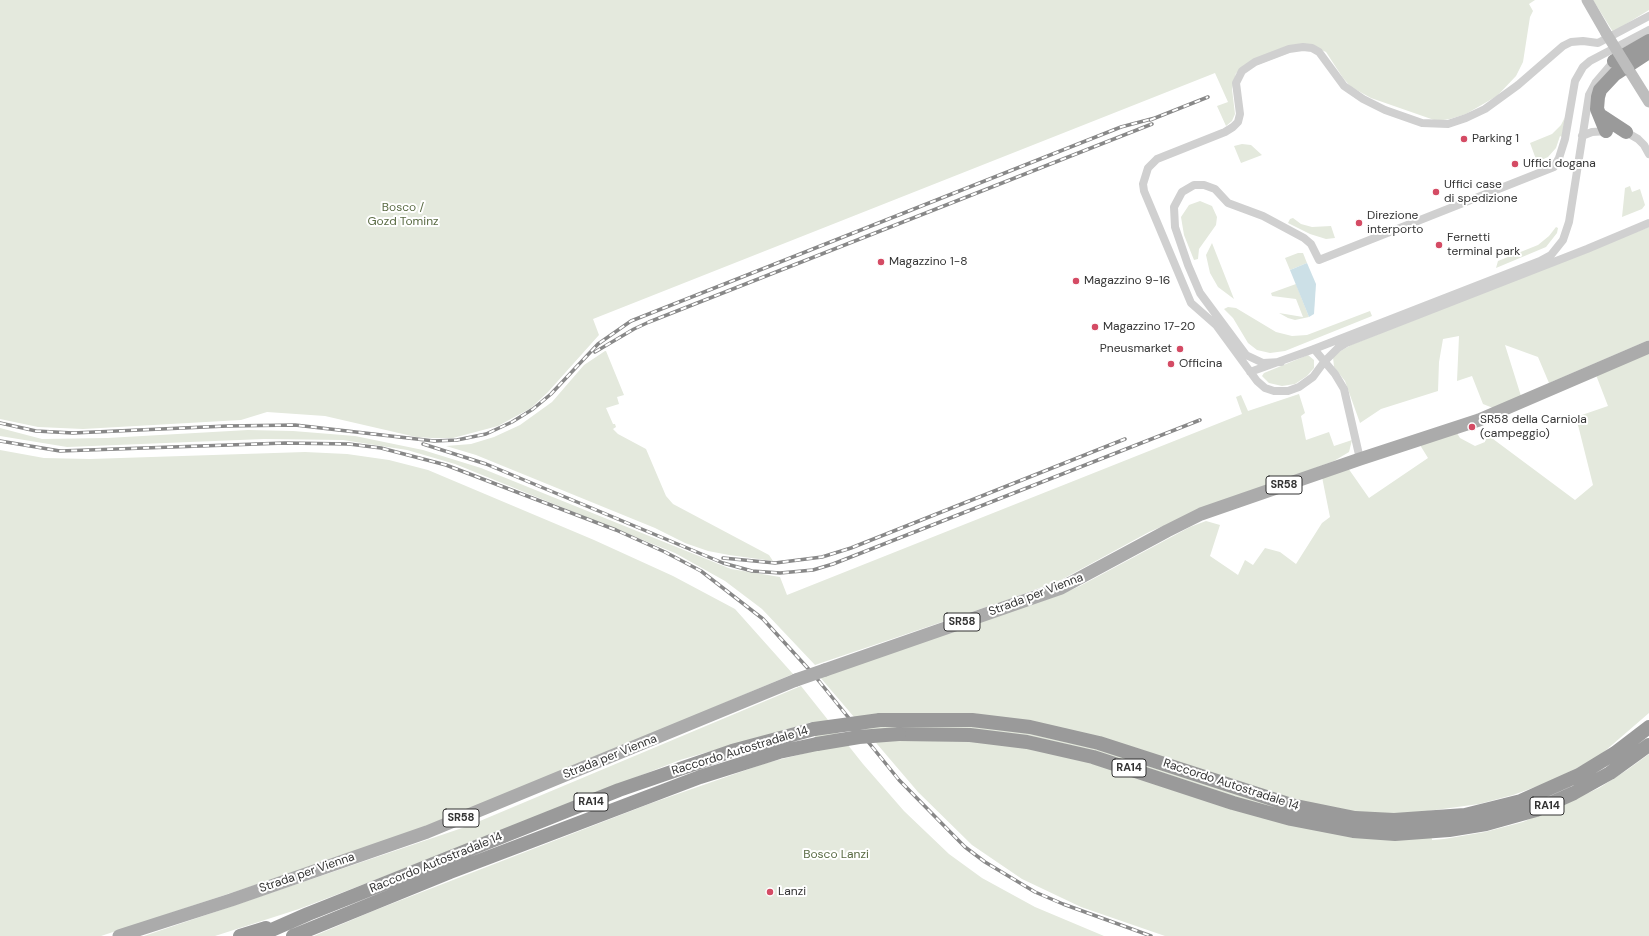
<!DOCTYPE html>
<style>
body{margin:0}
canvas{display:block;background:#fff}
</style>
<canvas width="1649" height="936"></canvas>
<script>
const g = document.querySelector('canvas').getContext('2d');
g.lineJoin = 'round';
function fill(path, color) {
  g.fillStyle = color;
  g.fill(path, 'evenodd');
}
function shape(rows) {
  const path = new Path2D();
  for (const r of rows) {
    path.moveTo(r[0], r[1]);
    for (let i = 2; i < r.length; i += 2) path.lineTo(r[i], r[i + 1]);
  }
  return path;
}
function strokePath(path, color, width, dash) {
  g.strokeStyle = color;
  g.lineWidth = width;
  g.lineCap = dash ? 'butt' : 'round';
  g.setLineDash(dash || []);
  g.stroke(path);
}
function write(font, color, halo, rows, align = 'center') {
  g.font = font + ' "DM Sans",sans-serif';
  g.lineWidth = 4;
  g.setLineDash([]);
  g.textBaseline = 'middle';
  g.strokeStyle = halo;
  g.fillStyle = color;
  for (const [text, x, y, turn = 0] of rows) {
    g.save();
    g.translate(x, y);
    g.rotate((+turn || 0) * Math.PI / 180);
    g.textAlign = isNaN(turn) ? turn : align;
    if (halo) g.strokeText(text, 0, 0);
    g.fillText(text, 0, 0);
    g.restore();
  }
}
fill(shape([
 [0,0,1535,0,1529,4,1533,11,1530,17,1523,62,1516,76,1497,96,1466,114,1450,119,1437,121,1371,98,1351,87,1343,78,1326,52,1310,45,1236,73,1232,89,1235,114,1232,121,1226,126,1217,106,1228,102,1215,73,593,319,599,335,548,392,531,408,498,426,453,438,432,438,416,437,325,416,267,412,241,420,83,429,38,427,0,419],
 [1593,0,1649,0,1649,10,1613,32],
 [1565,117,1562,137,1560,136,1556,148,1548,157,1537,162,1530,143,1552,134,1561,125],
 [1242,144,1251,145,1262,155,1241,163,1234,146],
 [1630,186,1632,192,1640,189,1645,205,1642,209,1622,217,1625,188],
 [1200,201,1212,206,1217,217,1216,225,1199,249,1198,259,1194,260,1184,235,1181,217,1189,205],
 [1293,218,1301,224,1312,227,1331,226,1335,238,1326,239,1310,234,1288,223,1290,219],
 [1556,227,1558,228,1557,233,1546,247,1496,268,1498,261,1538,245,1549,236],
 [1649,227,1649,340,1549,383,1538,357,1505,345,1521,396,1493,408,1483,404,1472,376,1457,381,1459,336,1443,339,1439,362,1438,391,1381,409,1360,423,1345,381,1334,367,1333,357,1339,352,1351,345],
 [1212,243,1234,299,1218,287,1210,273,1206,255],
 [1298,253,1303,253,1307,263,1290,270,1285,258],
 [1296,284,1309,317,1295,320,1288,318,1279,313,1303,317,1296,299,1272,296,1271,293],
 [1228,307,1236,308,1276,332,1292,336,1307,335,1370,311,1372,316,1285,351,1270,353,1257,350,1248,343,1233,318,1224,309],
 [605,351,606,351,624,395,617,397,619,404,606,408,613,424,615,424,616,427,613,429,618,434,646,449,666,496,673,504,769,555,773,561,729,555,708,551,685,543,655,528,476,455,446,446,471,444,494,437,520,425,552,402,584,365],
 [1649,352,1649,713,1598,757,1552,781,1513,795,1479,804,1428,811,1432,840,1444,839,1485,832,1523,822,1599,788,1627,770,1649,754,1649,936,1165,936,1081,907,1022,879,972,845,918,792,819,676,1057,596,1080,586,1190,527,1206,521,1220,525,1210,556,1238,575,1245,560,1253,565,1265,548,1280,552,1296,564,1322,523,1330,517,1322,477,1348,468,1369,498,1428,458,1420,445,1457,433,1460,438,1475,446,1485,442,1485,433,1575,500,1593,485,1576,417,1608,406,1596,375],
 [1308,355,1314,360,1314,368,1307,376,1295,384,1282,386,1269,383,1262,376,1264,373],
 [1299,394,1305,413,1301,416,1306,440,1329,432,1334,446,1352,440,1349,452,1334,461,1203,509,1149,532,1061,580,1007,600,815,665,762,609,725,581,675,553,455,464,407,450,343,440,264,439,67,447,0,436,0,428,42,439,107,438,248,430,293,431,355,436,423,450,481,468,731,569,780,577,787,595,1242,414,1236,397,1241,395,1248,411],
 [0,450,44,458,90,459,305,452,347,454,389,460,428,470,594,540,673,576,735,609,793,674,466,812,370,847,101,936,0,936],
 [801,686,863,764,904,811,949,854,982,878,1035,907,1104,936,314,936,373,911,649,804,766,763,818,750,812,722,680,760,367,883,299,909,215,936,144,936,468,826]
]), '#e4e9dd');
fill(shape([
 [1307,263,1316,284,1314,314,1309,317,1290,270]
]), '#cce0e7');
strokePath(shape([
 [1649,16,1598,43,1583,41,1571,42,1563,46,1518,85,1485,109,1466,118,1448,124,1422,123,1385,110,1363,99,1344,86,1319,52,1312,48,1303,47,1289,49,1255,62,1242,71,1236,83,1240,114,1238,122,1233,127,1225,132,1157,159,1148,168,1143,184,1144,191,1191,303,1216,325,1257,381,1265,388,1274,391,1288,391,1299,387,1313,377,1324,362,1338,348,1346,343,1587,249,1649,223],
 [1622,131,1626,132,1638,139,1644,145,1649,154],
 [1582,136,1592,132,1608,131],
 [1314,349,1335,374,1344,389,1360,459],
 [1281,362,1263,363,1246,355,1200,293,1188,265,1175,227,1174,207,1182,192,1194,185,1204,185,1215,189,1228,203,1263,216,1304,238,1311,244,1319,260,1554,167,1559,158,1565,139,1575,81,1583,67,1590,61,1649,30],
 [1250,372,1314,349,1540,261,1551,255,1563,240,1569,222,1589,95,1596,82,1614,61]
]), '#d0d0d0', 8);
strokePath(shape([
 [1587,0,1606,33],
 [1629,70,1649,102]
]), '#bdbdbd', 11);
strokePath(shape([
 [825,670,1061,588,1167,531,1201,514,1360,459,1479,420,1649,347],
 [119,936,231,900,427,832,796,680]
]), '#ababab', 13);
strokePath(shape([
 [1614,61,1649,41],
 [1600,115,1626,132],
 [1606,131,1597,109,1598,97,1600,90,1615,74,1649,52],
 [880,720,972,720,1030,727,1099,743,1291,805,1355,818,1394,820,1465,815,1521,801,1579,775,1615,753,1649,727],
 [899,734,970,735,1027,742,1093,757,1233,803,1291,819,1353,831,1395,834,1449,830,1486,824,1536,810,1574,793,1610,773,1649,745],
 [240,936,266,928],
 [258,936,308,914,619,790,732,751,814,729],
 [293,936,450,872,700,777,779,752,817,744]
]), '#9a9a9a', 14);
const rail = shape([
 [1150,120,1208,97],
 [595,352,634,329,649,322,1152,124],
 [0,423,36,431,73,433,227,426,295,425,434,441,457,440,486,434,512,422,533,409,551,394,598,344,631,321,1078,144,1121,127,1155,118],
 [0,441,60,451,285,443,349,444,381,448,446,465,616,530,665,552,701,571,763,619,814,675,899,780,965,847,985,862,1035,892,1063,904,1151,936],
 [423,444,486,464,723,563,752,571,780,573,813,570,833,564,1200,420],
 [723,558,775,563,822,557,851,548,1125,439]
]);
strokePath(rail, '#888', 3.5);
strokePath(rail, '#fff', 2, [6]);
strokePath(shape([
 [1606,33,1629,70]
]), '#bdbdbd', 11);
strokePath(shape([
 [796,680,825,670]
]), '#ababab', 13);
strokePath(shape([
 [814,729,880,720],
 [817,744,859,737,899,734]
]), '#9a9a9a', 14);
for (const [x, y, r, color] of [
 [1464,139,4,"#d44b64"],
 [1515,164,4,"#d44b64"],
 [1436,192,4,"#d44b64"],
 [1359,223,4,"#d44b64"],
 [1439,245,4,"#d44b64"],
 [881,262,4,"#d44b64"],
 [1076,281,4,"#d44b64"],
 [1095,327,4,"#d44b64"],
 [1180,349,4,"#d44b64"],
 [1171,364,4,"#d44b64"],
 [1472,427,4,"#d44b64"],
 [770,892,4,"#d44b64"]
]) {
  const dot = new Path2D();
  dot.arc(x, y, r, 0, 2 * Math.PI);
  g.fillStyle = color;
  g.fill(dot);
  strokePath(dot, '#fff', 1.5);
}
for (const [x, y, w] of [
 [1284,485,36],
 [962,622,36],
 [1129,768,34],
 [591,802,34],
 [1547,806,34],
 [461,818,36]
]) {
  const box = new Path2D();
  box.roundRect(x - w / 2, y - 9, w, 18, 3);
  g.fillStyle = '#fff';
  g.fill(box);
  strokePath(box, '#333', 1);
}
write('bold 11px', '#333', null, [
 ["SR58",1284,485],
 ["SR58",962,622],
 ["RA14",1129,768],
 ["RA14",591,802],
 ["RA14",1547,806],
 ["SR58",461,818]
]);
write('12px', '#333', '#fff', [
 ["Parking 1",1472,139],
 ["Uffici dogana",1523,164],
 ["Uffici case",1444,185],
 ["di spedizione",1444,199],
 ["Direzione",1367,216],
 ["interporto",1367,230],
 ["Fernetti",1447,238],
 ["terminal park",1447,252],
 ["Magazzino 1-8",889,262],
 ["Magazzino 9-16",1084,281],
 ["Magazzino 17-20",1103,327],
 ["Pneusmarket",1172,349,"right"],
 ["Officina",1179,364],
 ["SR58 della Carniola",1480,420],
 ["(campeggio)",1480,434],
 ["Lanzi",778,892]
], 'left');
write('12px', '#5a6b44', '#fff', [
 ["Bosco /",403,208],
 ["Gozd Tominz",403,222],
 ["Bosco Lanzi",836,855]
]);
write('12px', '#333', '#fff', [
 ["Strada per Vienna",1036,595,-21],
 ["Raccordo Autostradale 14",740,751,-17],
 ["Strada per Vienna",610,757,-22],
 ["Raccordo Autostradale 14",1231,785,18],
 ["Raccordo Autostradale 14",436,863,-22],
 ["Strada per Vienna",307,873,-19]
]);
</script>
